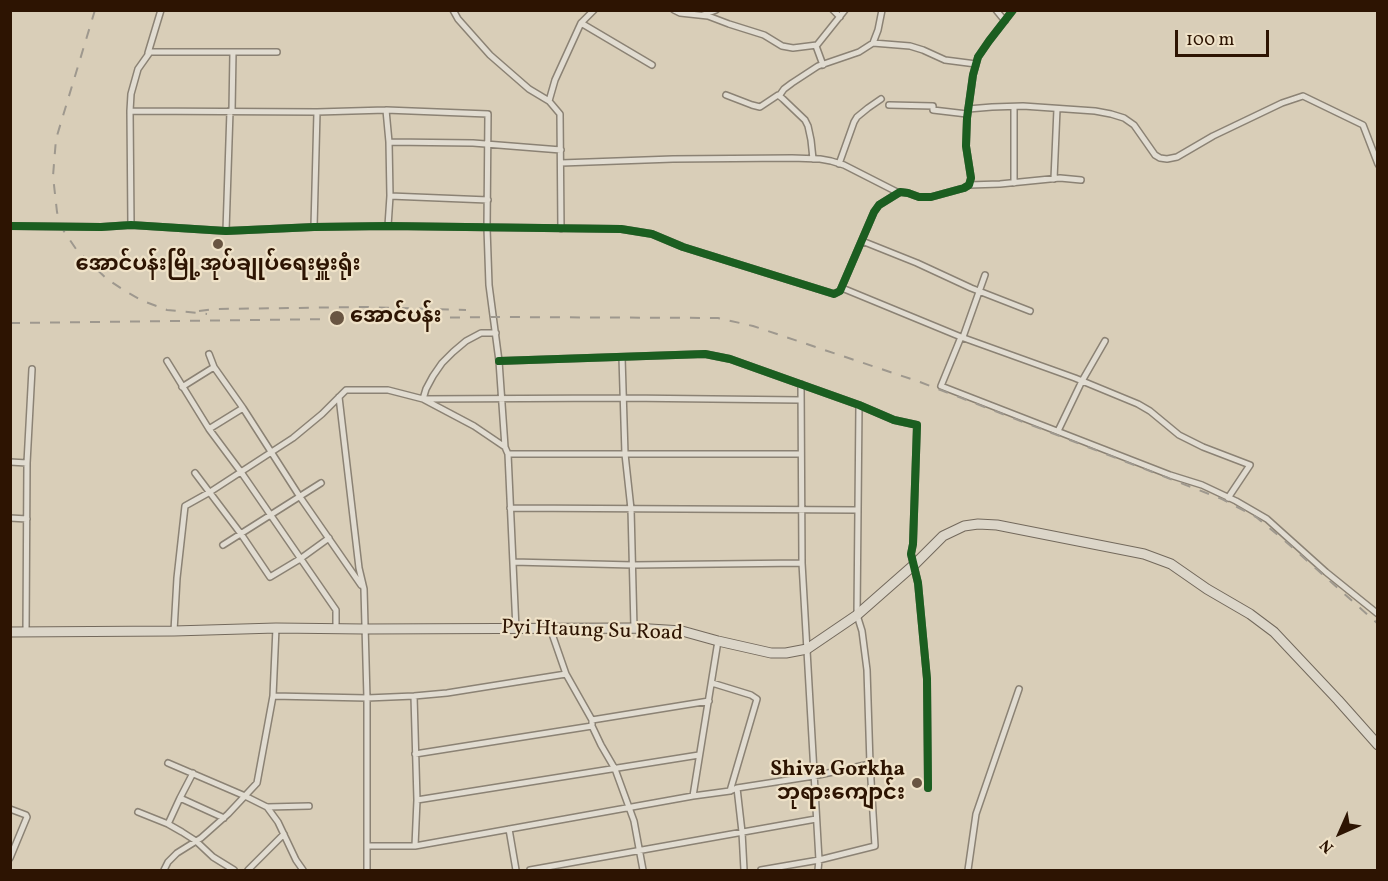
<!DOCTYPE html>
<meta charset="utf-8">
<style>
body{margin:0}
#map{position:relative;width:1388px;height:881px;overflow:hidden;background:#d9ceb8;font-family:Vollkorn,serif}
canvas{display:block}
.frame{position:absolute;inset:0;border:12px solid #2d1402;pointer-events:none}
.north{position:absolute;left:1310px;top:803px;width:60px;height:60px;-webkit-text-stroke:4px #efe2c8;paint-order:stroke;rotate:225deg;font-size:16px;font-weight:700;line-height:24px;text-align:center;color:#2d1402}
.north::after{content:'';display:block;margin:auto;width:21px;height:27px;background:#2d1402;clip-path:polygon(50% 0,100% 100%,50% 72%,0 100%)}
.scale{position:absolute;left:1175px;top:30px;width:94px;height:27px;box-sizing:border-box;border:3px solid #2d1402;border-top:0;padding-left:8px;font-size:18px;line-height:21px;white-space:nowrap;color:#2d1402;-webkit-text-stroke:4px #efe2c8;paint-order:stroke}
</style>
<div id="map">
<canvas width="1388" height="881"></canvas>
<div class="frame"></div>
<div class="north">N</div>
<div class="scale">100 m</div>
</div>
<script>
const g = document.querySelector('canvas').getContext('2d');
g.lineJoin = 'round';
function shape(rows) {
  const path = new Path2D();
  for (const r of rows) {
    path.moveTo(r[0], r[1]);
    for (let i = 2; i < r.length; i += 2) path.lineTo(r[i], r[i + 1]);
  }
  return path;
}
function strokePath(path, color, width, dash) {
  g.strokeStyle = color;
  g.lineWidth = width;
  g.lineCap = dash ? 'butt' : 'round';
  g.setLineDash(dash || []);
  g.stroke(path);
}
function write(font, color, halo, rows, align = 'center') {
  g.font = font + ' Vollkorn,"Noto Sans Myanmar",serif';
  g.lineWidth = 4.5;
  g.setLineDash([]);
  g.textBaseline = 'middle';
  g.strokeStyle = halo;
  g.fillStyle = color;
  for (const [text, x, y, turn = 0] of rows) {
    g.save();
    g.translate(x, y);
    g.rotate((+turn || 0) * Math.PI / 180);
    g.textAlign = isNaN(turn) ? turn : align;
    if (halo) g.strokeText(text, 0, 0);
    g.fillText(text, 0, 0);
    g.restore();
  }
}
const street = shape([
 [453,10,458,19,490,55,529,89,549,101,560,114,561,229],
 [674,10,680,13,708,16,729,24,764,35,782,46,793,48,817,45,845,10],
 [833,10,840,17],
 [996,10,1005,21],
 [703,15,716,10],
 [581,23,652,65],
 [873,43,910,46,923,50,945,60,976,64],
 [816,46,823,65],
 [148,53,161,10],
 [726,95,752,105,760,107,778,95,783,99,805,120,808,126,811,140,813,159],
 [779,96,784,89,792,83,818,66,859,52,873,43,878,30,882,10],
 [549,101,555,80,581,23,594,10],
 [889,105,933,106,933,110,967,114],
 [1014,107,1014,183],
 [968,109,992,107,1023,106,1095,111,1111,114,1124,118,1134,125,1155,155,1160,158,1167,159,1177,157,1213,136,1282,103,1303,96,1363,125,1378,164],
 [386,110,488,114,487,228,489,285,499,361,505,447,508,454,516,629],
 [130,111,317,112,386,110,389,142,390,196,388,226],
 [232,111,233,52],
 [389,142,473,143,561,150],
 [561,163,673,159,792,158,820,159,831,161,844,165,899,193],
 [839,164,854,122,857,117,868,108,881,99],
 [1054,179,1057,109],
 [969,185,1000,184,1060,178,1081,180],
 [390,196,488,200],
 [131,225,130,111,131,94,138,69,150,52,277,52],
 [10,226,101,227,131,225,226,231,314,227,388,226,621,229,652,234,683,247,834,294,840,291,874,212,879,205,900,192,908,193,919,197,931,197,964,188,969,185,971,178,966,146,967,118,973,75,978,57,989,41,1013,10],
 [314,227,317,112],
 [226,231,230,111],
 [862,241,917,263,971,288,1030,311],
 [842,288,961,337,941,386,1170,475,1202,485,1236,501,1267,519,1326,572,1378,614],
 [496,333,481,333,466,341,453,352,442,363,433,376,426,389,423,399,624,398,800,400],
 [961,337,1075,378,1138,404,1150,411,1179,435,1203,447,1250,465,1228,498],
 [963,337,985,275],
 [209,354,214,367,243,408,300,497,361,585],
 [622,357,625,454,631,509,634,628],
 [167,361,209,429,241,472,336,610,336,629],
 [499,361,705,354,730,359,859,405,894,420,917,425,913,544,911,554,918,583,927,679,928,788],
 [801,384,802,563,819,860,818,870],
 [182,387,214,367],
 [339,397,359,568,364,589,367,698,367,870],
 [209,429,243,408],
 [1058,431,1082,381,1105,341],
 [508,454,801,454],
 [10,462,27,463,32,369],
 [195,473,241,534,270,577,300,559,329,538],
 [510,508,857,510],
 [10,518,27,519],
 [223,545,321,483],
 [513,562,633,565,802,563],
 [550,628,566,674,592,720,592,726,601,745,615,769,634,821,643,870],
 [174,631,177,578,185,506,210,492,293,438,322,414,346,390,388,390,423,399,474,426,505,447],
 [26,633,27,463],
 [712,683,751,695,757,699,730,791],
 [273,696,367,698,414,696,447,693,566,674],
 [414,696,417,800,415,846],
 [592,720,709,701],
 [415,754,592,726],
 [168,763,245,796,267,807,309,806],
 [737,788,742,832,744,870],
 [693,796,718,641],
 [180,798,224,818],
 [417,800,699,755],
 [267,807,278,822,296,860,303,870],
 [10,809,26,815,27,817,10,858],
 [138,812,168,824,182,832,196,841,213,857,234,870],
 [168,824,180,798,193,773],
 [509,829,516,870],
 [368,846,415,846,693,796,730,791,737,788,814,776,870,764],
 [164,870,168,862,177,853,201,838,228,814,257,783,273,696,276,628],
 [248,870,284,834],
 [530,870,816,819],
 [761,870,819,860,875,846,870,764,867,670,862,631,857,615,859,405],
 [968,870,976,814,1019,689]
]);
const highway = shape([
 [10,632,174,631,276,628,364,629,634,628,682,631,718,641,771,653,786,653,807,649,857,615,915,564,943,536,964,526,978,524,997,525,1144,554,1171,564,1207,589,1250,614,1274,632,1338,700,1378,745]
]);
strokePath(street, '#8b8274', 8);
strokePath(highway, '#73695c', 11);
strokePath(street, '#e1dcd1', 5);
strokePath(highway, '#dcd6c9', 9);
strokePath(shape([
 [95,10,56,139,53,176,57,212,61,227,76,249,91,264,107,279,125,291,143,301,167,310,207,314],
 [199,311,215,309,365,307,466,310],
 [10,323,495,317,718,318,753,326,920,382,1222,499,1256,517,1284,540,1378,624]
]), '#9e988e', 2, [10, 10]);
strokePath(shape([
 [10,226,101,227,131,225,226,231,314,227,388,226,621,229,652,234,683,247,834,294,840,291,874,212,879,205,900,192,908,193,919,197,931,197,964,188,969,185,971,178,966,146,967,118,973,75,978,57,989,41,1013,10],
 [499,361,705,354,730,359,859,405,894,420,917,425,913,544,911,554,918,583,927,679,928,788]
]), '#1b5e20', 8);
for (const [x, y, r, color] of [
 [218,244,6,"#695542"],
 [337,318,8,"#695542"],
 [917,783,6,"#695542"]
]) {
  const dot = new Path2D();
  dot.arc(x, y, r, 0, 2 * Math.PI);
  g.fillStyle = color;
  g.fill(dot);
  strokePath(dot, '#efe2c8', 2);
}
write('bold 21px', '#2d1402', '#efe2c8', [
 ["အောင်ပန်းမြို့အုပ်ချုပ်ရေးမှူးရုံး",218,266],
 ["အောင်ပန်း",350,318,"left"],
 ["Shiva Gorkha",905,771,"right"],
 ["ဘုရားကျောင်း",905,795,"right"]
]);
write('21px', '#2d1402', '#efe2c8', [
 ["Pyi Htaung Su Road",592,632,2]
]);
</script>
